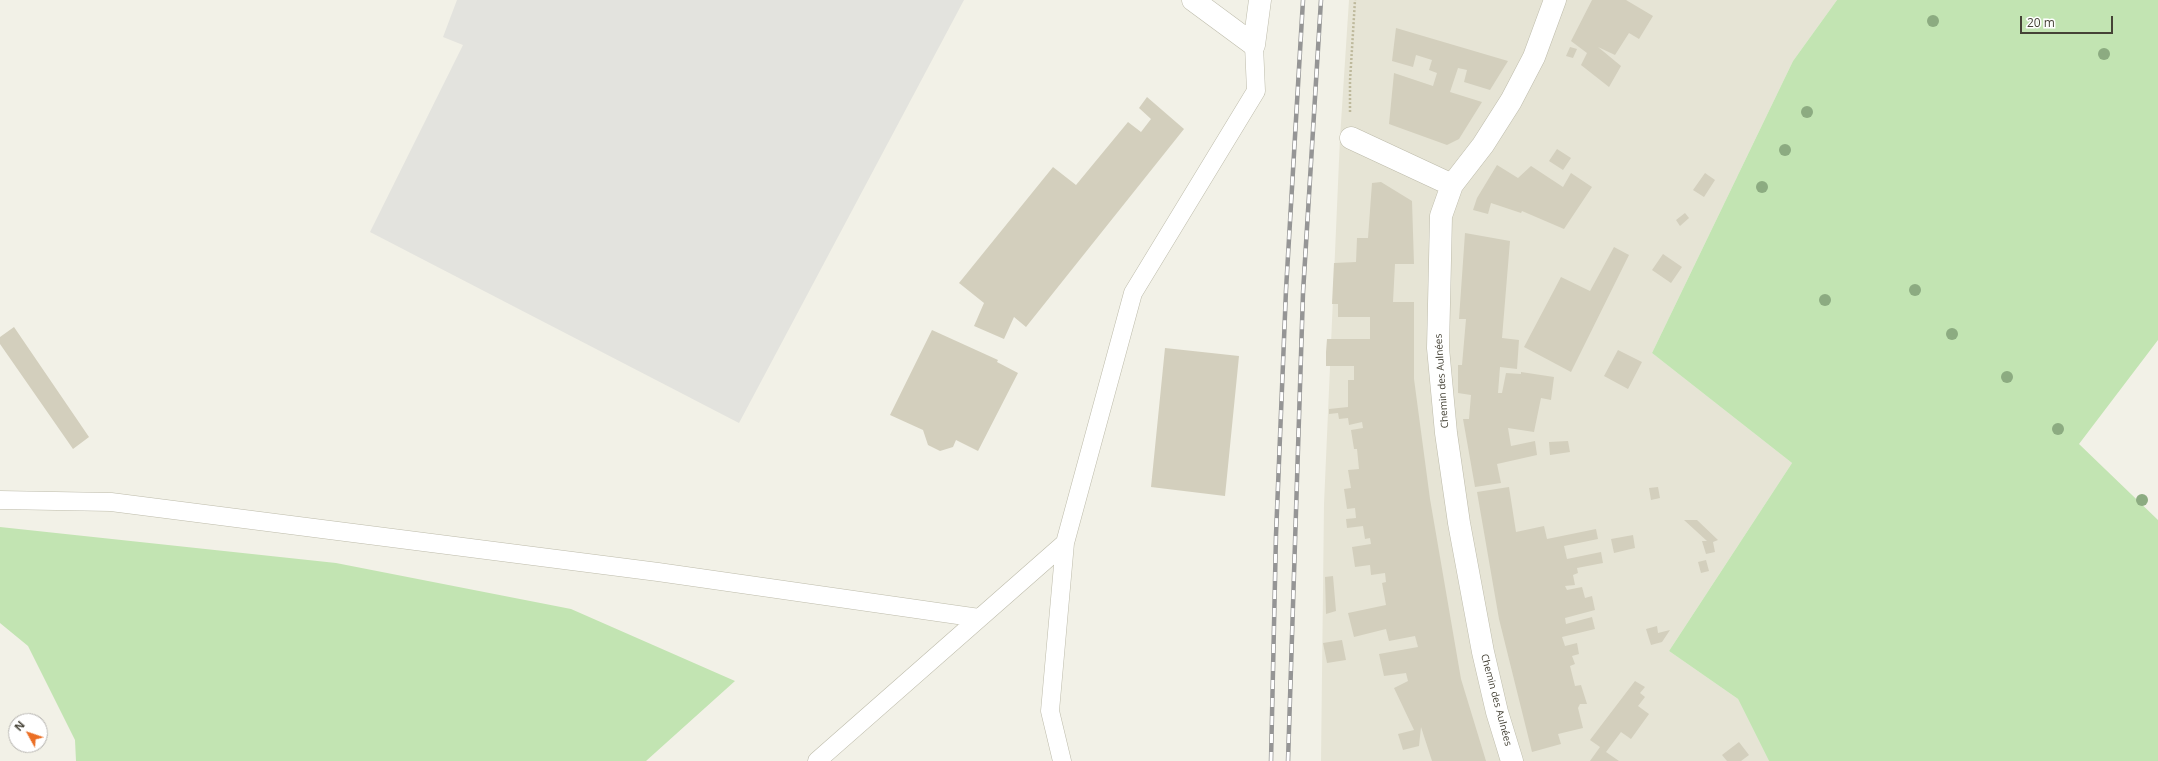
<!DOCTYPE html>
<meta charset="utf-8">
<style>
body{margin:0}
#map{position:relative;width:2158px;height:761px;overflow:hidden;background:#f2f1e7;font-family:"Open Sans",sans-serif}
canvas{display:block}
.north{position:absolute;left:8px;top:713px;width:40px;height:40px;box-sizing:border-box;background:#fff;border:1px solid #b5b3af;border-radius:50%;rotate:310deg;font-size:11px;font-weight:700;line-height:16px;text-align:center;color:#454236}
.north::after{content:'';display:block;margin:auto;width:14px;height:18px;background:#eb6f25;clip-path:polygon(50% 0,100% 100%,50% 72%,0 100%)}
.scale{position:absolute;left:2020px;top:16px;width:93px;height:18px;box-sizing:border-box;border:2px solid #454236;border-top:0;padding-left:5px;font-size:12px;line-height:14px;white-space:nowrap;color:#454236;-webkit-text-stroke:3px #fff;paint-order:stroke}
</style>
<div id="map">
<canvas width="2158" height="761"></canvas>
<div class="north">N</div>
<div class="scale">20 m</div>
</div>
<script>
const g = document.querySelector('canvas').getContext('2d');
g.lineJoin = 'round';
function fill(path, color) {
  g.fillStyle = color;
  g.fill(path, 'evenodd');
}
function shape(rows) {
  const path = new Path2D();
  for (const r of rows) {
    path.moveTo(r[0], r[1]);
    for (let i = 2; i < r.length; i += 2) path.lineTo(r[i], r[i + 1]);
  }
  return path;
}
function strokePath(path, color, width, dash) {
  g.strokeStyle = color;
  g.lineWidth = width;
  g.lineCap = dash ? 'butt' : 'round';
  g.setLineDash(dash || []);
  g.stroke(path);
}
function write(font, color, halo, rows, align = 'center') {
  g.font = font + ' "Open Sans",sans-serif';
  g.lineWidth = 3.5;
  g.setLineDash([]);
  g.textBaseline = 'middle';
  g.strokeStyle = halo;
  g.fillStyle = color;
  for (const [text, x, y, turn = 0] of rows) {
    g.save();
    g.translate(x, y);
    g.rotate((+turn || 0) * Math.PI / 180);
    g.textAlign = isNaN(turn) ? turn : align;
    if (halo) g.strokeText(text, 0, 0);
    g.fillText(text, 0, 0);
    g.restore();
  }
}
fill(shape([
 [1349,0,1837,0,1793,61,1652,353,1792,463,1669,651,1738,699,1769,761,1321,761,1324,504,1340,138]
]), '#e6e4d5');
fill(shape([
 [1837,0,2158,0,2158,340,2079,444,2158,520,2158,761,1769,761,1738,699,1669,651,1792,463,1652,353,1793,61],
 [0,527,336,563,571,609,735,681,646,761,76,761,75,740,28,646,0,623]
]), '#c2e4b2');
fill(shape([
 [457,0,964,0,739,423,370,232,463,45,443,37]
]), '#e3e3de');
fill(shape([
 [1592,0,1626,0,1653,16,1639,39,1629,33,1615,55,1598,47,1621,66,1609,87,1581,65,1587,53,1571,41],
 [1396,28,1508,61,1490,90,1464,82,1467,70,1458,68,1450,92,1482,102,1459,139,1447,145,1389,124,1394,73,1433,86,1437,73,1429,70,1432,60,1416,55,1413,67,1392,61],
 [1570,47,1577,49,1573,58,1566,56],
 [1147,97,1184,129,1026,327,1014,317,1004,339,974,326,984,303,959,283,1053,167,1076,185,1128,122,1141,132,1151,119,1139,108],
 [1557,149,1571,158,1563,170,1549,161],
 [1497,165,1518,178,1531,166,1563,187,1571,173,1592,187,1564,229,1522,211,1521,213,1491,203,1488,214,1473,210,1477,198],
 [1705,173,1715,180,1704,197,1693,190],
 [1381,182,1412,201,1414,264,1395,264,1393,302,1414,302,1414,379,1430,499,1461,679,1486,761,1432,761,1421,727,1419,746,1403,750,1398,734,1414,730,1394,688,1408,681,1406,673,1384,676,1379,654,1418,647,1415,636,1389,641,1386,629,1354,637,1348,613,1386,605,1382,583,1386,582,1385,573,1371,575,1370,565,1355,567,1352,547,1371,544,1370,538,1365,539,1363,526,1347,528,1346,519,1356,518,1355,508,1347,509,1344,489,1351,488,1348,470,1359,469,1357,449,1354,449,1351,430,1363,428,1362,422,1349,425,1348,418,1339,419,1338,413,1329,414,1329,409,1348,407,1348,380,1354,380,1354,366,1326,366,1326,352,1327,339,1370,339,1370,317,1338,317,1338,304,1332,304,1334,263,1356,262,1357,238,1368,238,1372,183],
 [1685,213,1689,218,1680,226,1676,220],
 [1465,233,1510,241,1502,338,1519,340,1517,369,1500,367,1498,393,1502,393,1506,373,1521,374,1521,372,1554,377,1551,400,1541,398,1534,432,1508,428,1511,446,1535,441,1537,455,1497,464,1501,483,1475,487,1463,419,1469,419,1471,395,1458,393,1458,365,1462,365,1466,319,1459,319],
 [1614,247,1629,255,1571,372,1524,347,1561,277,1590,291],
 [1663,254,1682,267,1671,283,1652,270],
 [14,327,89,437,73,449,0,344,0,337],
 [932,330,998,360,997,362,1018,373,978,451,956,440,953,447,940,451,928,445,923,430,890,415],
 [1165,348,1239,356,1225,496,1151,487],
 [1618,350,1642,362,1628,389,1604,376],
 [1568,441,1570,452,1550,455,1549,442],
 [1509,487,1516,532,1544,526,1547,539,1596,529,1598,539,1564,546,1567,559,1601,552,1603,563,1577,568,1578,573,1573,575,1575,585,1565,586,1567,590,1582,587,1585,598,1592,596,1595,610,1565,618,1566,624,1592,617,1595,629,1562,637,1565,646,1577,643,1579,654,1572,656,1575,664,1570,666,1575,686,1581,685,1587,704,1580,704,1578,708,1583,728,1558,734,1561,744,1532,752,1499,619,1477,492],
 [1658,487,1660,498,1651,500,1649,488],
 [1684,520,1697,520,1718,540,1713,542,1715,552,1706,554,1702,541,1707,541],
 [1633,535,1635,548,1614,553,1611,539],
 [1706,560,1709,571,1701,573,1698,562],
 [1333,576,1336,611,1326,614,1325,577],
 [1657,626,1658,633,1670,630,1662,642,1651,645,1646,629],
 [1342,640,1346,660,1327,663,1323,643],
 [1635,681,1645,687,1640,693,1645,697,1638,706,1649,714,1631,739,1621,732,1606,752,1619,761,1590,761,1600,747,1590,740],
 [1739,742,1749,755,1741,761,1727,761,1722,755]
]), '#d3cfbd');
const lane = shape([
 [0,500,111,502,658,572,979,618],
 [817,761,1065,543],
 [1062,761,1050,711,1065,543,1133,293,1256,91,1254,45]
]);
const street = shape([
 [1193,0,1254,45,1260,0],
 [1351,138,1452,185],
 [1512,761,1497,712,1483,652,1459,523,1446,433,1438,348,1441,216,1452,185,1483,145,1511,101,1534,57,1555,0]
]);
strokePath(lane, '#bdbbaa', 19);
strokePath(street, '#bdbbaa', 23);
strokePath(shape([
 [1350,112,1350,81,1355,0]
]), '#beb99c', 2.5, [2, 2]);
strokePath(lane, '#fff', 18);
strokePath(street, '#fff', 22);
const rail = shape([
 [1271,761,1276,535,1286,290,1303,0],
 [1288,761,1303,293,1321,0]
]);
strokePath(rail, '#959595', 4.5);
strokePath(rail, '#fff', 3, [9]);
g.fillStyle = '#8cab81';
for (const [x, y] of [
 [1933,21],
 [2104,54],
 [1807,112],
 [1785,150],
 [1762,187],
 [1915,290],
 [1825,300],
 [1952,334],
 [2007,377],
 [2058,429],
 [2142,500]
]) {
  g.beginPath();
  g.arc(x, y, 6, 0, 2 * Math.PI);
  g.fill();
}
write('10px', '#454236', '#fff', [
 ["Chemin des Aulnées",1442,381,-94],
 ["Chemin des Aulnées",1496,700,75]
]);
</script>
